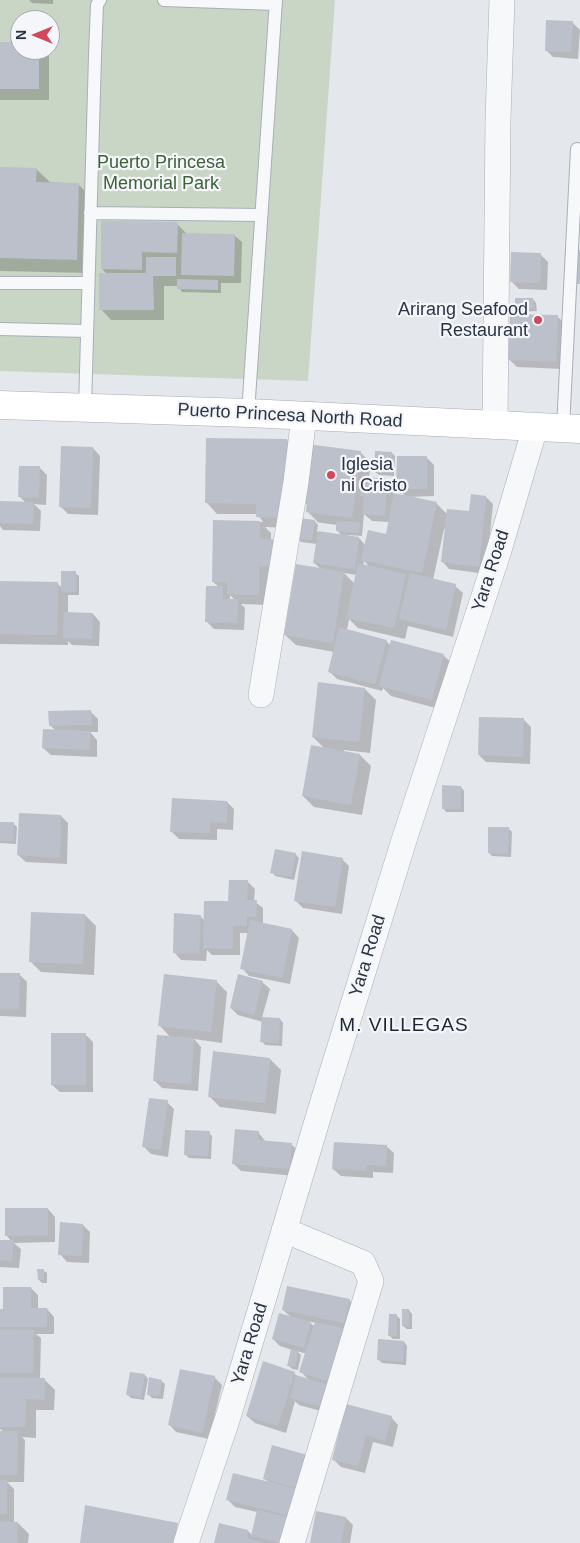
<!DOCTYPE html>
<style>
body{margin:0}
#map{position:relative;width:580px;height:1543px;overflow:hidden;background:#e4e7ec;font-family:Helvetica,sans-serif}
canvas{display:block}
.north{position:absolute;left:10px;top:10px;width:50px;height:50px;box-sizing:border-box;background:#f4f6f9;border:1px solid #a4a8b1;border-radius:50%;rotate:270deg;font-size:14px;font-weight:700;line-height:20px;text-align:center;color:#2b3445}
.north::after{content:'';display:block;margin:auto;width:18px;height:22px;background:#d1495b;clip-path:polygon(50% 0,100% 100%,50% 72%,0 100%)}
</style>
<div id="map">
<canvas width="580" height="1543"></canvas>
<div class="north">N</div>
</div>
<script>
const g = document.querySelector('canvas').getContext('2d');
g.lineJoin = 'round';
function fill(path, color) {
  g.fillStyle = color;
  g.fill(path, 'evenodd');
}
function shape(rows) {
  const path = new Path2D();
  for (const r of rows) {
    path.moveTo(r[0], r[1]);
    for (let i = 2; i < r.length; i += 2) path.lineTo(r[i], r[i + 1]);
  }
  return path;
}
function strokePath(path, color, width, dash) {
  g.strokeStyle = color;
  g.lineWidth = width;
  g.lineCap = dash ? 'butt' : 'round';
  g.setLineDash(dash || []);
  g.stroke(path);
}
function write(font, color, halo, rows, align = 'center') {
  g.font = font + ' Helvetica,sans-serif';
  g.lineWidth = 4.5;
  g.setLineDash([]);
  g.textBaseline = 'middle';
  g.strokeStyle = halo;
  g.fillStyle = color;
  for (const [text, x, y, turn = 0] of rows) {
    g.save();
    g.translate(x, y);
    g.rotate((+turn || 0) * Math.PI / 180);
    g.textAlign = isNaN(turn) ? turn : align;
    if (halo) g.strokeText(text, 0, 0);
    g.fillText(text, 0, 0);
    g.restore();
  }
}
fill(shape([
 [0,0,335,0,308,381,0,371],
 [20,20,50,20,50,50,20,50]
]), '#c9d6c5');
fill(shape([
 [29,0,53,0,53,4,32,3],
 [572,22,580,30,578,59,553,57,546,50],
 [0,43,20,43,20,50,46,50,49,54,49,100,0,100],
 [0,168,36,169,50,182,78,184,92,198,90,273,0,271],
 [177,224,187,234,234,235,242,242,241,283,221,283,221,293,182,292,178,286,164,286,164,320,111,320,101,309,107,274,102,269],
 [540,254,548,262,547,290,519,289,512,282],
 [533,299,536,303,537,311,520,312,517,308],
 [557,316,565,324,563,369,517,367,510,360],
 [287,440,298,451,297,528,265,527,271,533,271,540,283,551,269,605,241,604,245,608,244,630,214,629,206,621,219,587,213,582,214,521,263,522,257,514,217,514,207,503],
 [230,595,236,601,230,600],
 [93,448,100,456,98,515,68,514,60,506],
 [360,452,371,463,369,478,387,480,394,487,394,494,406,497,397,488,426,457,434,465,434,496,408,497,436,503,448,515,470,513,486,497,493,504,486,574,449,569,442,561,446,529,444,529,433,580,455,586,463,593,453,637,408,626,405,639,358,628,349,619,347,630,386,641,391,646,392,641,444,656,455,666,443,710,391,696,383,688,382,691,337,679,329,671,334,652,296,645,285,635,321,569,314,563,317,544,301,542,298,538,300,520,318,522,307,511,308,505,301,499],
 [364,514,372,521,389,522,387,535,366,546,359,538,348,537,348,535,362,536],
 [315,522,337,525,337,530,342,536,317,532,318,525],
 [364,561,370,567,363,566],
 [344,573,357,575,355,584],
 [392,453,395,456,394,476,379,475,375,472],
 [39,467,47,475,46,505,34,504,41,511,40,531,3,530,0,526,0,502,26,503,20,497],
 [75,573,79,576,79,595,68,595,68,613,93,614,100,622,99,646,72,645,68,641,68,645,0,644,0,583,57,583,63,589],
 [365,689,376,700,370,753,344,750,343,752,360,755,371,766,362,815,314,807,303,796,325,749,313,737],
 [91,712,98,719,98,732,90,732,97,740,97,757,51,755,43,748,56,731,50,725],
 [524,720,531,727,530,764,486,762,479,755],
 [461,787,464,791,464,812,446,812,443,808],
 [227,802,234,809,233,830,217,829,217,840,179,839,171,831],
 [61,816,68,823,67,864,26,862,18,855],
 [0,823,13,823,17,827,16,844,0,843],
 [508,828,512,832,511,857,492,856,489,853],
 [295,854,299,858,294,880,275,876,272,872],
 [342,859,349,866,342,914,303,908,296,901],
 [247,881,255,889,254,901,263,908,263,924,292,930,299,938,290,984,249,976,242,968,249,933,240,933,240,955,212,955,207,950,206,961,181,960,174,952,200,916,205,921,229,902],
 [85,915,96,926,94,975,41,972,30,961],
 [0,974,20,975,27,982,26,1017,0,1016],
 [216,981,227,992,222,1043,194,1039,201,1047,198,1091,162,1088,154,1080,171,1038,160,1026],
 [262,982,270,989,262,1018,280,1019,283,1023,282,1046,265,1045,262,1041,263,1022,238,1015,231,1008],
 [85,1034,93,1042,93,1092,60,1092,52,1085],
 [270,1059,281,1070,276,1114,220,1107,209,1096],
 [167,1102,174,1109,168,1157,151,1154,144,1147],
 [258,1132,266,1142,291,1144,299,1152,296,1176,241,1171,233,1163],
 [209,1133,212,1136,211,1159,189,1158,185,1154],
 [386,1146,394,1153,393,1173,373,1172,373,1178,341,1176,333,1169],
 [48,1209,55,1217,55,1242,14,1243,21,1249,19,1268,0,1267,0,1241,12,1242,6,1235],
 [83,1225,90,1232,89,1263,67,1262,60,1254],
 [43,1270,47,1273,47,1283,42,1283,39,1280],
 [31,1288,38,1295,38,1310,47,1309,54,1317,54,1334,36,1334,41,1338,40,1379,44,1379,55,1390,54,1410,36,1410,36,1438,22,1437,25,1440,24,1482,7,1482,14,1489,14,1523,18,1523,29,1534,28,1543,0,1543,0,1432,4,1432,0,1429,0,1310,4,1310],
 [349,1300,357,1308,331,1414,299,1405,295,1401,286,1433,255,1423,247,1416,294,1373,299,1378,309,1380,301,1372,307,1354,297,1351,301,1355,298,1370,292,1369,288,1365,292,1350,280,1346,273,1339,292,1318,283,1310],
 [308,1321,316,1323,315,1327],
 [409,1310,412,1314,412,1329,407,1329,403,1326],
 [396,1315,400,1319,400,1339,393,1339,390,1336],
 [404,1342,407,1346,406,1365,382,1363,379,1360],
 [145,1375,148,1379,144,1400,131,1398,127,1394],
 [214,1377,222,1385,209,1439,176,1432,169,1424],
 [161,1381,165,1384,163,1399,152,1398,148,1394],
 [347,1406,391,1417,398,1425,393,1447,373,1442,365,1473,341,1467,334,1460],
 [311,1457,291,1543,216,1543,248,1531,252,1535,257,1512,235,1507,227,1499,269,1483,264,1478],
 [317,1512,346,1518,353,1525,350,1543,311,1543]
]), '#0003');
fill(shape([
 [546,20,573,21,571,52,545,51],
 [0,42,20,42,20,50,39,50,39,89,0,89],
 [0,167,37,168,36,182,79,183,77,260,0,258],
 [101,221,178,222,177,253,142,252,142,270,101,269],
 [182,233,235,234,234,276,181,275],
 [577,250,580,250,580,284,577,284],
 [511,252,541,253,540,283,510,282],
 [146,257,176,257,176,276,153,276,154,310,99,310,99,273,146,273],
 [177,279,218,280,218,290,177,289],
 [515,298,533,298,534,308,515,309],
 [510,314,558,315,556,362,508,360],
 [206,438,287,439,286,518,256,517,256,504,205,503],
 [307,444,361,451,352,518,306,512,307,500,300,499],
 [61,446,93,447,91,508,59,507],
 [375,451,392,452,391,473,374,472],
 [397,456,427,456,427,489,396,489],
 [19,466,40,466,39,498,18,497],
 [366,477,387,479,385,516,363,514,364,496,360,496,361,482,365,482],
 [394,493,437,502,422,573,361,560,368,530,386,534],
 [471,494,486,496,479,567,441,562,447,509,469,511],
 [0,501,34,502,33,524,0,523],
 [299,518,315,520,312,540,297,539],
 [213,520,260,521,260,539,273,539,272,566,259,566,259,595,227,594,227,582,212,582],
 [336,521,360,522,359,533,336,531],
 [318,531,359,537,355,569,313,563],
 [358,563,406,574,394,628,346,618],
 [296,564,344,572,333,643,284,635],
 [61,571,76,571,76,592,61,592],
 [410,573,456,584,446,630,399,619],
 [0,581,58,582,57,635,0,634],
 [206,586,223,586,223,599,238,599,237,623,205,622],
 [64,612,93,613,92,639,63,638],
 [339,627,387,640,375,684,328,672],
 [391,640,444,654,432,700,379,686],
 [318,682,365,688,359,742,312,737],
 [91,710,92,725,49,726,48,711],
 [479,717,524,718,523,757,478,755],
 [43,729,90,731,90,750,42,748],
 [311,745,360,754,351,805,302,796],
 [442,785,461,786,461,809,442,809],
 [172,798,227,801,227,823,210,822,210,833,170,832],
 [19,813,61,815,60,858,17,855],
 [0,822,14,822,13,841,0,841],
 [488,827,509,827,508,854,488,853],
 [275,849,296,853,291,877,270,873],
 [302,851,343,858,335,907,294,901],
 [229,880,248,880,247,900,257,900,256,917,247,916,247,926,233,926,233,949,203,948,204,901,228,901],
 [31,912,85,914,83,964,29,962],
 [174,913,201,915,199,954,173,953],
 [250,920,292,929,282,978,240,969],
 [0,973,20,973,19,1010,0,1010],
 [164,974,217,980,211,1032,158,1026],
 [238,974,263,981,254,1015,230,1008],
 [262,1017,280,1018,279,1043,260,1042],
 [51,1033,86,1033,86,1085,51,1085],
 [157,1035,194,1038,191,1084,153,1081],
 [213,1051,270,1058,265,1103,208,1097],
 [149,1098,168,1100,161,1150,142,1147],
 [235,1129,259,1131,258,1140,292,1143,289,1169,232,1164],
 [185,1130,210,1131,208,1156,184,1155],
 [334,1142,387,1145,386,1166,366,1165,366,1171,332,1169],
 [5,1208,48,1208,48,1235,5,1236],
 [60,1222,83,1224,82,1256,58,1255],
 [0,1240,14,1240,12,1261,0,1260],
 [37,1269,44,1269,44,1280,38,1280],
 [287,1286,350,1299,344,1323,282,1310],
 [3,1287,31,1287,31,1308,47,1308,47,1327,0,1327,0,1309,3,1309],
 [402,1309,409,1309,409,1326,402,1326],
 [279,1313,311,1322,304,1348,272,1339],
 [389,1314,397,1314,397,1336,388,1336],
 [315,1322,347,1329,333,1383,299,1372],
 [0,1329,34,1330,33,1373,0,1373],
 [378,1339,404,1341,403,1362,377,1360],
 [291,1349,298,1351,295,1367,287,1366],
 [263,1361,295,1372,278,1426,246,1416],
 [180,1369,215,1376,202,1433,168,1425],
 [130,1372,145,1374,141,1397,126,1395],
 [296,1375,329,1385,323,1407,290,1398],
 [0,1377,45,1378,44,1400,26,1399,25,1427,0,1427],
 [149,1377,162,1380,159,1396,147,1395],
 [346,1404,392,1416,385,1441,366,1435,358,1466,332,1460],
 [0,1431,18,1431,17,1475,0,1475],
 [272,1445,311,1456,302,1489,263,1479],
 [233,1473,298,1489,291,1516,226,1500],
 [0,1480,7,1480,7,1514,0,1514],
 [85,1505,178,1523,174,1543,80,1543],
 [257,1510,288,1517,282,1543,251,1536],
 [316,1511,346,1517,341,1543,310,1543],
 [0,1521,18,1522,17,1543,0,1543],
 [219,1523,248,1530,247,1538,265,1543,214,1543]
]), '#bbc0ca');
const lane = shape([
 [164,0,275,4],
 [90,213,261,215],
 [0,283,88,283],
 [0,329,87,331],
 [85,407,95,56,97,5,100,0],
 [248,413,276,0],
 [563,428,577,149]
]);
const street = shape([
 [495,426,498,118,502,0],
 [261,695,296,482,304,416],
 [284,1230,363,1263,371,1281,292,1543],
 [186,1543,228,1417,324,1098,405,837,499,550,535,428]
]);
const primary = shape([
 [0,405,248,413,580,429]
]);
strokePath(lane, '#a9aeb7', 14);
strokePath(street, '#a9aeb7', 26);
strokePath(primary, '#a3abb8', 29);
strokePath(lane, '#f7f8fa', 12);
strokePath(street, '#f7f8fa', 25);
strokePath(primary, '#fff', 28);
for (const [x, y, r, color] of [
 [538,320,5,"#d1495b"],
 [331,475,5,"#d1495b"]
]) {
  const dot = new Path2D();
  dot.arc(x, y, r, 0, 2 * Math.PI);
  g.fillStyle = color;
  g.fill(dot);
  strokePath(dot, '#f4f6f9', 2);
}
write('18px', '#3f6138', '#f4f6f9', [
 ["Puerto Princesa",161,163],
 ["Memorial Park",161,184]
]);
write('18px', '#2b3445', '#f4f6f9', [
 ["Arirang Seafood",528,310],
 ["Restaurant",528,331],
 ["Iglesia",341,465,"left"],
 ["ni Cristo",341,486,"left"]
], 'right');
write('18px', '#2b3445', '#f4f6f9', [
 ["Puerto Princesa North Road",290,416,3],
 ["Yara Road",491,571,-72],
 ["Yara Road",368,956,-73],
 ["Yara Road",250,1344,-73]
]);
g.letterSpacing = '1px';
write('19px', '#1d2536', '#f4f6f9', [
 ["M. VILLEGAS",404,1026]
]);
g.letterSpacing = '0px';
</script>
